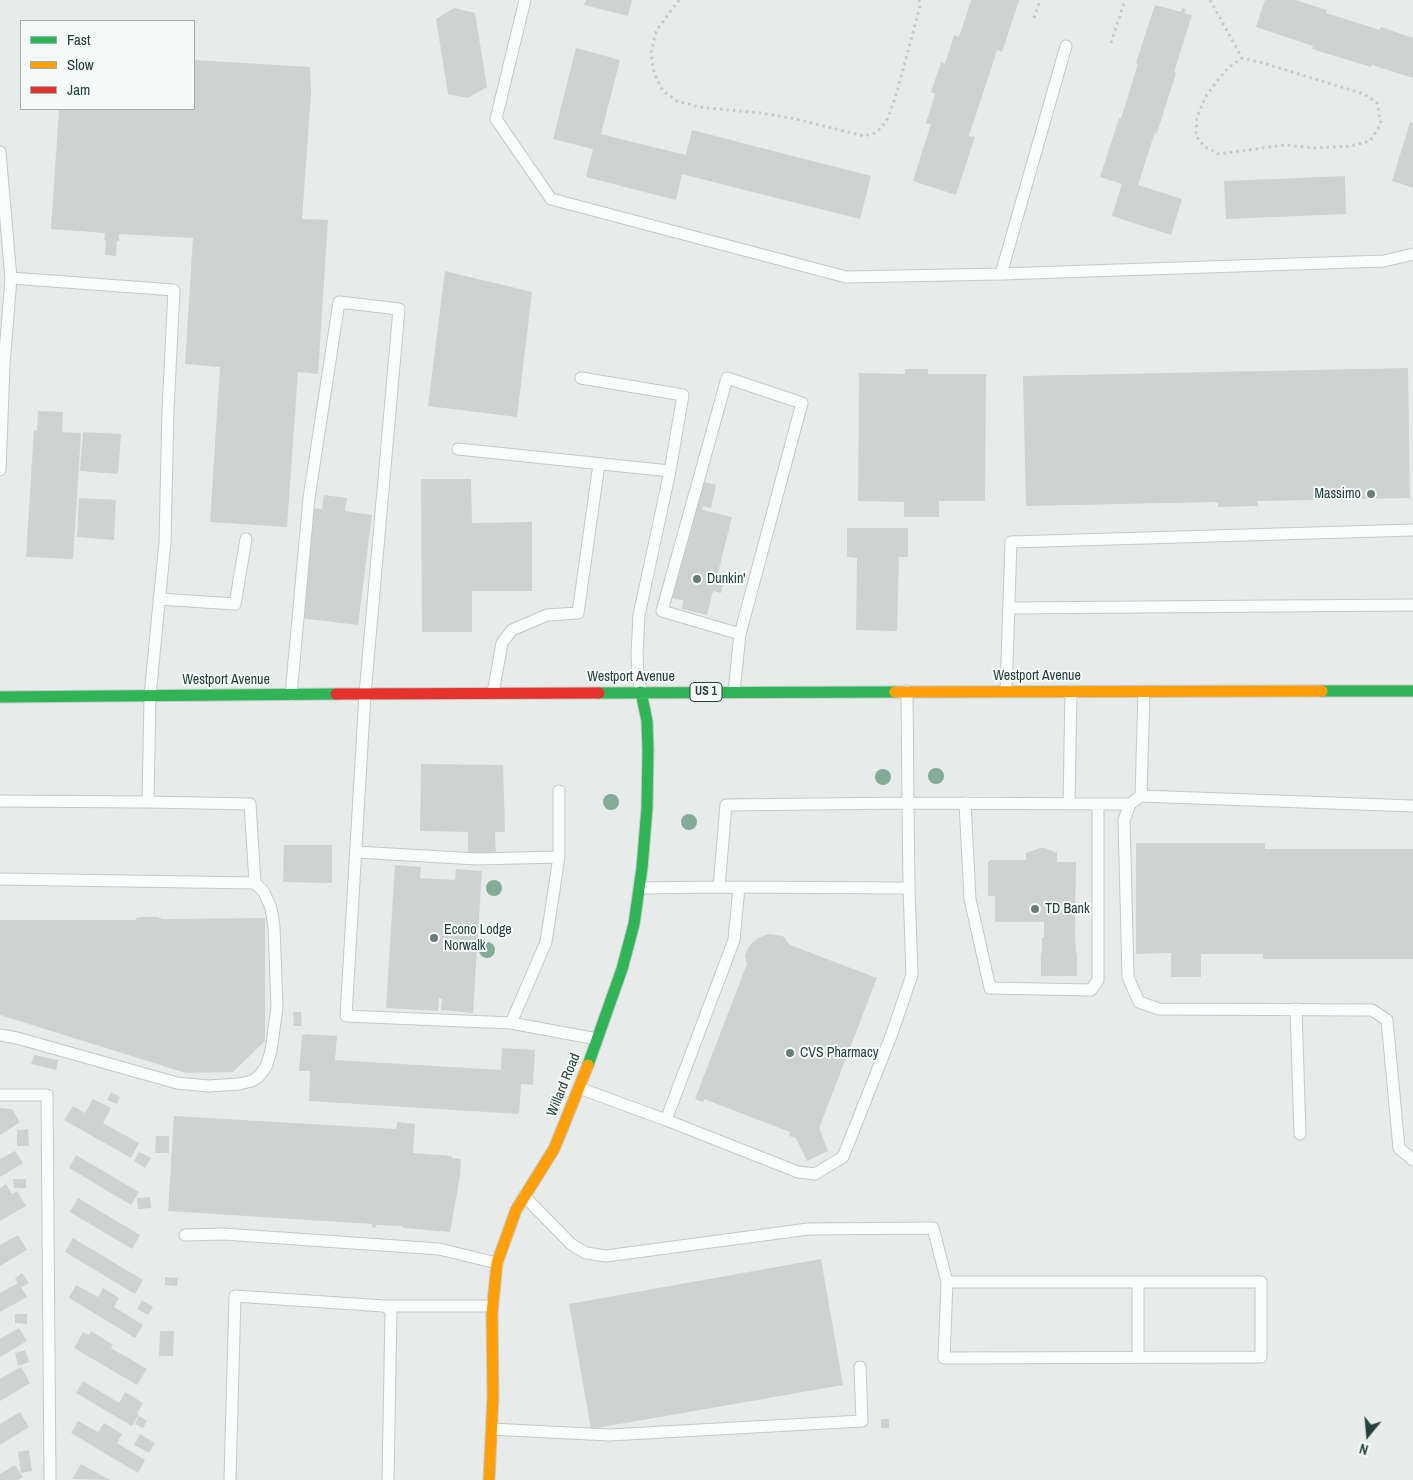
<!DOCTYPE html>
<style>
body{margin:0}
#map{position:relative;width:1413px;height:1480px;overflow:hidden;background:#e7ecea;font-family:"Archivo Narrow",sans-serif}
canvas{display:block}
.legend{position:absolute;left:20px;top:20px;width:175px;height:90px;box-sizing:border-box;background:#f6faf9;border:1px solid #a2b0ad;margin:0;padding:6px 9px;list-style:none;font-size:15px;color:#24403c}
.legend li{display:flex;align-items:center;gap:10px;height:25px}
.legend b{width:25px;border:1px solid #a2b0ad}
.north{position:absolute;left:1343px;top:1410px;width:50px;height:50px;-webkit-text-stroke:4px #f6faf9;paint-order:stroke;rotate:197deg;font-size:14px;font-weight:700;line-height:20px;text-align:center;color:#24403c}
.north::after{content:'';display:block;margin:auto;width:18px;height:22px;background:#24403c;clip-path:polygon(50% 0,100% 100%,50% 72%,0 100%)}
</style>
<div id="map">
<canvas width="1413" height="1480"></canvas>
<ul class="legend">
<li><b style="height:6px;background:#30b455"></b>Fast</li>
<li><b style="height:6px;background:#ff9f0a"></b>Slow</li>
<li><b style="height:6px;background:#e5322d"></b>Jam</li>
</ul>
<div class="north">N</div>
</div>
<script>
const g = document.querySelector('canvas').getContext('2d');
g.lineJoin = 'round';
function fill(path, color) {
  g.fillStyle = color;
  g.fill(path, 'evenodd');
}
function shape(rows) {
  const path = new Path2D();
  for (const r of rows) {
    path.moveTo(r[0], r[1]);
    for (let i = 2; i < r.length; i += 2) path.lineTo(r[i], r[i + 1]);
  }
  return path;
}
function strokePath(path, color, width, dash) {
  g.strokeStyle = color;
  g.lineWidth = width;
  g.lineCap = dash ? 'butt' : 'round';
  g.setLineDash(dash || []);
  g.stroke(path);
}
function write(font, color, halo, rows, align = 'center') {
  g.font = font + ' "Archivo Narrow",sans-serif';
  g.lineWidth = 4;
  g.setLineDash([]);
  g.textBaseline = 'middle';
  g.strokeStyle = halo;
  g.fillStyle = color;
  for (const [text, x, y, turn = 0] of rows) {
    g.save();
    g.translate(x, y);
    g.rotate((+turn || 0) * Math.PI / 180);
    g.textAlign = isNaN(turn) ? turn : align;
    if (halo) g.strokeText(text, 0, 0);
    g.fillText(text, 0, 0);
    g.restore();
  }
}
fill(shape([
 [586,0,632,0,628,16,584,5],
 [971,0,1019,0,1002,52,997,50,969,136,975,137,956,195,913,181,931,124,926,123,935,94,931,92,941,62,945,64,954,35,959,37],
 [1265,0,1295,0,1327,10,1326,13,1380,30,1381,27,1413,38,1413,78,1372,65,1371,67,1312,49,1313,46,1256,27],
 [1155,5,1181,12,1182,8,1186,9,1184,13,1192,15,1174,72,1176,73,1157,133,1155,132,1138,185,1182,199,1171,235,1112,216,1122,184,1100,177,1119,118,1121,119,1138,64,1136,63],
 [454,8,475,13,487,87,468,98,448,94,436,19],
 [576,48,620,60,601,134,686,155,692,130,871,176,860,219,682,174,676,200,586,177,593,149,553,139],
 [194,60,310,67,311,94,302,219,328,220,318,374,298,372,287,527,210,522,220,367,185,364,193,238,119,234,119,241,117,241,116,256,105,255,106,240,104,240,105,233,51,229,59,109,194,109],
 [1410,122,1413,123,1413,188,1392,181],
 [1345,176,1346,214,1226,219,1224,181],
 [445,271,532,292,517,417,428,406],
 [1408,368,1410,498,1261,501,1257,501,1258,506,1218,507,1218,503,1215,502,1026,506,1023,376],
 [905,369,928,369,928,374,986,374,985,501,939,501,939,517,904,517,904,502,858,501,859,373,905,374],
 [38,411,63,412,62,432,81,433,73,559,26,557,34,430,37,431],
 [83,432,121,434,118,474,80,471],
 [421,479,471,479,472,523,532,522,532,591,472,591,472,632,422,632],
 [701,481,716,485,711,508,703,506,702,510,732,517,717,577,724,579,721,593,713,591,707,615,682,609,683,600,672,598,693,508],
 [324,495,347,498,345,511,372,515,358,625,300,618,314,508,322,509],
 [79,498,116,500,114,540,77,537],
 [847,528,908,528,908,557,899,557,897,631,856,630,857,558,847,557],
 [421,764,503,765,505,832,495,832,496,854,468,855,468,832,420,831],
 [1136,843,1265,843,1265,849,1413,849,1413,959,1263,959,1263,954,1201,954,1201,977,1171,977,1171,953,1136,954],
 [284,845,332,845,332,883,283,882],
 [1040,848,1045,848,1057,853,1057,862,1076,862,1075,937,1076,953,1077,953,1077,976,1041,976,1041,953,1042,953,1042,938,1044,937,1044,922,995,922,995,896,988,896,988,862,989,862,990,860,1026,860,1026,853],
 [395,865,421,867,420,878,455,880,456,869,482,871,473,1013,441,1010,442,999,439,998,438,1011,386,1008],
 [141,917,157,917,163,919,265,918,265,1041,233,1072,186,1073,0,1015,0,920,136,920,136,918],
 [769,934,782,936,786,938,785,939,790,945,877,978,819,1128,828,1151,807,1161,796,1138,789,1136,790,1132,704,1099,703,1102,695,1099,747,964,745,956,747,950,751,944,758,938],
 [293,1012,301,1012,302,1026,294,1026],
 [305,1034,337,1036,335,1060,501,1070,502,1048,535,1050,533,1085,521,1084,519,1114,309,1101,310,1071,299,1071,302,1035,305,1035],
 [34,1055,58,1060,56,1070,31,1064],
 [111,1092,120,1097,117,1104,107,1100],
 [93,1099,111,1108,103,1123,139,1143,131,1158,64,1120,73,1106,85,1113],
 [0,1108,12,1109,20,1122,0,1135],
 [174,1116,396,1129,397,1122,415,1124,413,1153,452,1156,452,1158,461,1159,460,1176,450,1232,403,1228,403,1226,376,1225,376,1228,372,1227,372,1224,168,1211],
 [28,1129,29,1146,17,1146,17,1130],
 [156,1136,169,1136,169,1153,155,1153],
 [15,1151,23,1163,0,1177,0,1159],
 [139,1152,151,1158,145,1168,134,1161],
 [76,1155,139,1192,131,1205,69,1168],
 [13,1179,26,1179,26,1188,14,1188],
 [6,1184,12,1194,17,1191,26,1206,0,1221,0,1188],
 [150,1197,151,1208,138,1209,137,1198],
 [78,1198,140,1235,132,1249,70,1212],
 [18,1235,27,1250,0,1266,0,1245],
 [73,1238,143,1280,135,1294,65,1252],
 [821,1259,843,1385,591,1429,569,1304],
 [22,1273,29,1283,21,1287,27,1297,0,1312,0,1293,18,1283,15,1278],
 [165,1277,178,1278,177,1286,165,1285],
 [76,1285,98,1297,103,1288,119,1298,114,1307,143,1325,135,1338,69,1298],
 [142,1300,153,1307,148,1315,137,1309],
 [15,1314,27,1314,27,1324,15,1323],
 [19,1328,27,1341,0,1357,0,1339],
 [91,1331,113,1345,111,1348,147,1369,137,1385,74,1348,83,1332,89,1335],
 [160,1331,174,1331,173,1356,159,1356],
 [25,1350,29,1362,18,1366,15,1353],
 [21,1367,30,1383,0,1401,0,1379],
 [83,1381,119,1403,125,1392,143,1403,137,1413,139,1414,132,1426,76,1393],
 [20,1412,29,1427,0,1445,0,1424],
 [139,1416,147,1421,143,1428,135,1424],
 [881,1419,889,1419,889,1428,881,1428],
 [78,1421,98,1432,104,1423,122,1434,117,1443,145,1460,138,1473,71,1433],
 [140,1434,155,1443,149,1453,134,1445],
 [29,1450,32,1471,21,1473,18,1452],
 [81,1464,110,1480,72,1479],
 [15,1465,23,1477,18,1480,0,1480,0,1474]
]), '#ced3d2');
const lane = shape([
 [525,0,496,119,551,199,846,277,1001,274,1384,261,1413,254],
 [0,152,11,278,4,365,0,470],
 [1001,274,1066,46],
 [581,378,683,395,670,471,639,615,637,654,638,674,641,692],
 [458,449,670,471],
 [159,599,235,604,246,539],
 [1009,608,1413,605],
 [1006,691,1011,542,1413,530],
 [734,692,740,634,802,403,727,378,662,611,740,634],
 [493,693,502,643,512,630,547,615,578,613,599,464],
 [291,695,309,498,339,302,399,309,365,694,346,1016,511,1023,597,1039],
 [1141,796,1144,691],
 [0,801,148,802,150,696,165,542,168,410,174,290,11,278],
 [965,803,970,899,990,988,1091,990,1098,980,1098,804],
 [1069,804,1071,691],
 [1413,806,1141,796,1130,804,1124,820,1128,977,1139,1002,1159,1009,1372,1010,1387,1020,1399,1148,1413,1160],
 [356,852,477,859,559,857],
 [0,879,255,883,250,804,148,802],
 [719,887,909,888,908,803,1130,804],
 [739,887,734,940,666,1120,798,1172,815,1174,843,1157,891,1036,912,975,909,888],
 [639,888,719,887,726,805,908,803,907,691],
 [1296,1009,1300,1134],
 [511,1023,546,942,559,857,559,791],
 [0,1035,17,1038,177,1083,208,1086,239,1084,252,1081,259,1076,266,1067,271,1051,277,1007,274,927,271,908,264,892,255,883],
 [579,1088,666,1120],
 [0,1095,47,1095,50,1480],
 [524,1196,571,1244,586,1253,606,1256,808,1229,933,1228,947,1282,944,1358,1261,1357,1261,1282,947,1282],
 [185,1235,224,1234,439,1249,497,1263],
 [384,1306,492,1306],
 [1138,1357,1138,1283],
 [491,1429,609,1435,862,1421,860,1367],
 [230,1480,235,1296,384,1306,391,1310,388,1480]
]);
const fast = shape([
 [1322,691,1413,691],
 [599,693,895,692],
 [0,697,336,694],
 [588,1065,622,969,634,924,642,868,647,808,648,750,647,721,641,692]
]);
const slow = shape([
 [895,692,1322,691],
 [489,1480,493,1396,492,1313,497,1263,516,1210,554,1149,588,1065]
]);
const jam = shape([
 [336,694,599,693]
]);
strokePath(lane, '#c4c9c7', 13);
strokePath(fast, '#c3cac8', 13);
strokePath(slow, '#c3cac8', 13);
strokePath(jam, '#c3cac8', 13);
strokePath(shape([
 [679,0,656,31,651,53,654,73,663,91,677,101,699,107,761,113,796,119,864,136,875,133,882,127,888,118,897,92,920,6,919,0],
 [1210,0,1242,58,1263,63,1364,94,1377,103,1381,124,1370,141,1351,146,1316,148,1284,145,1219,154,1205,147,1196,136,1197,117,1206,96,1217,81,1228,68,1242,58],
 [1034,18,1040,0],
 [1111,43,1125,0]
]), '#c3cbca', 3, [2.5, 4]);
strokePath(lane, '#fbfcfc', 11);
strokePath(fast, '#30b455', 11);
strokePath(slow, '#ff9f0a', 11);
strokePath(jam, '#e5322d', 11);
g.fillStyle = '#82ab98';
for (const [x, y] of [
 [936,776],
 [883,777],
 [611,802],
 [689,822],
 [494,888],
 [487,950]
]) {
  g.beginPath();
  g.arc(x, y, 8, 0, 2 * Math.PI);
  g.fill();
}
for (const [x, y, r, color] of [
 [1371,494,5,"#687c79"],
 [697,579,5,"#687c79"],
 [1035,909,5,"#687c79"],
 [434,938,5,"#687c79"],
 [790,1053,5,"#687c79"]
]) {
  const dot = new Path2D();
  dot.arc(x, y, r, 0, 2 * Math.PI);
  g.fillStyle = color;
  g.fill(dot);
  strokePath(dot, '#f6faf9', 2);
}
for (const [x, y, w] of [
 [706,692,32]
]) {
  const box = new Path2D();
  box.roundRect(x - w / 2, y - 9.5, w, 19, 4);
  g.fillStyle = '#f6faf9';
  g.fill(box);
  strokePath(box, '#24403c', 1);
}
write('bold 12px', '#24403c', null, [
 ["US 1",706,692]
]);
write('14px', '#24403c', '#f6faf9', [
 ["Massimo",1361,494,"right"],
 ["Dunkin'",707,579],
 ["TD Bank",1045,909],
 ["Econo Lodge",444,930],
 ["Norwalk",444,946],
 ["CVS Pharmacy",800,1053]
], 'left');
write('14px', '#24403c', '#f6faf9', [
 ["Westport Avenue",1037,676],
 ["Westport Avenue",631,677],
 ["Westport Avenue",226,680],
 ["Willard Road",564,1085,-68]
]);
</script>
